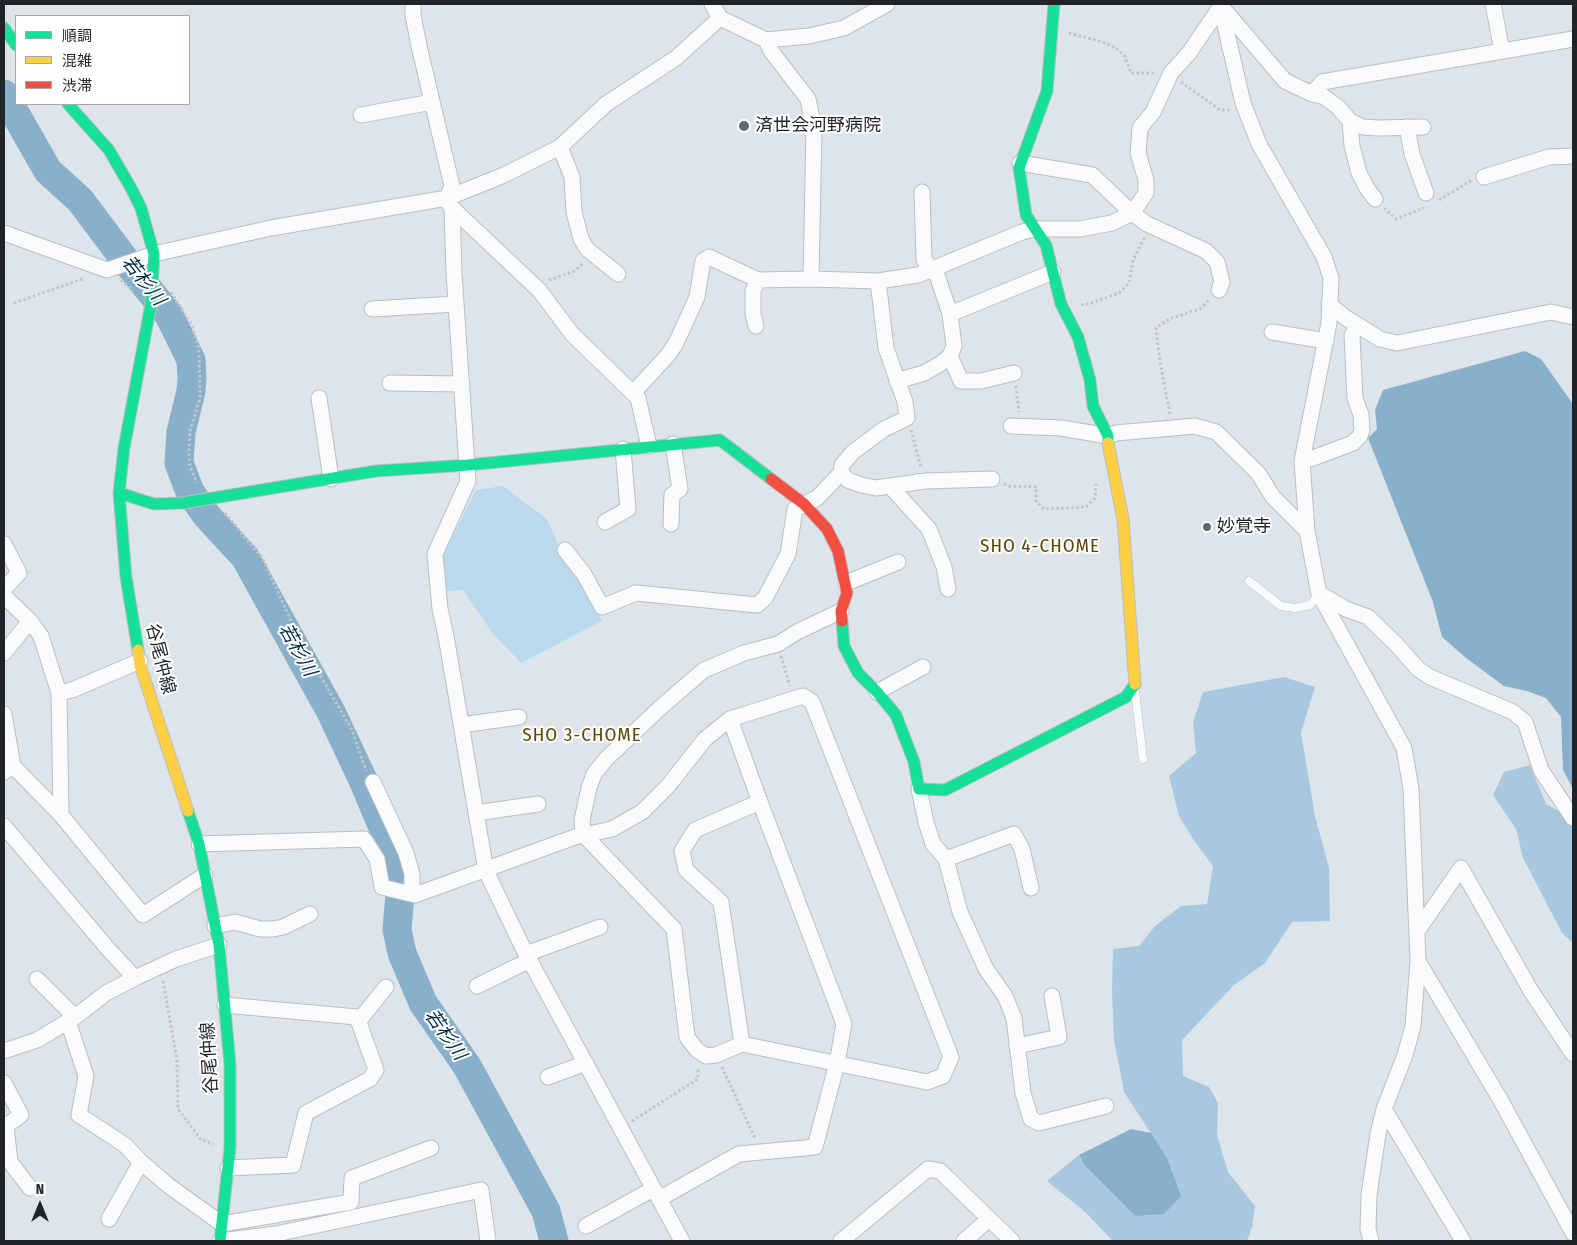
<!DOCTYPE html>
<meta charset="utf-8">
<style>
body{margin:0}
#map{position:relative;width:1577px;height:1245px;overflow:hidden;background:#dee5ea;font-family:"Fira Sans Condensed","Noto Sans JP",sans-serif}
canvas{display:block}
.frame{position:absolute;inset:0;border:5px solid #1f2428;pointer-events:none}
.legend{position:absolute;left:15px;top:15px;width:175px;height:90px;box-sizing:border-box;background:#fff;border:1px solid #a5a7a9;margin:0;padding:6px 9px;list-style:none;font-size:15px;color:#1f2428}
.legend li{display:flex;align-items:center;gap:10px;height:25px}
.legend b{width:25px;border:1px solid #a5a7a9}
.north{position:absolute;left:15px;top:1180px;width:50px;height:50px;-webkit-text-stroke:4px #fff;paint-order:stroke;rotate:0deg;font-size:14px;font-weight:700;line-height:20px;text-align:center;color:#1f2428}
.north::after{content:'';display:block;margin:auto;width:18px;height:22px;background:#1f2428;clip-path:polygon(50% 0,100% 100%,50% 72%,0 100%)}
</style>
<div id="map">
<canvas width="1577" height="1245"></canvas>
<div class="frame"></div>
<ul class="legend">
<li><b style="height:6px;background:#16e098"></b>順調</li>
<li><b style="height:6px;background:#ffcf43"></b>混雑</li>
<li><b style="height:6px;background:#f24e42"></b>渋滞</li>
</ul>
<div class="north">N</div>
</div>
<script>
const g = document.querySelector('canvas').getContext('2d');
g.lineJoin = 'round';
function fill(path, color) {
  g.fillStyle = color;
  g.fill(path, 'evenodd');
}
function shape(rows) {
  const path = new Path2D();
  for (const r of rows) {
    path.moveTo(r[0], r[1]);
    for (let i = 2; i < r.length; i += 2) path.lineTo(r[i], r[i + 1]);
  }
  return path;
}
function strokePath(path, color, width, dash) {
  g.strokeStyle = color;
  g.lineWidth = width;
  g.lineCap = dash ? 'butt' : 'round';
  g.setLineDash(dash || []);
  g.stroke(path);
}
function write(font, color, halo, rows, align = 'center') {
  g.font = font + ' "Fira Sans Condensed","Noto Sans JP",sans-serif';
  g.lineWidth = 4;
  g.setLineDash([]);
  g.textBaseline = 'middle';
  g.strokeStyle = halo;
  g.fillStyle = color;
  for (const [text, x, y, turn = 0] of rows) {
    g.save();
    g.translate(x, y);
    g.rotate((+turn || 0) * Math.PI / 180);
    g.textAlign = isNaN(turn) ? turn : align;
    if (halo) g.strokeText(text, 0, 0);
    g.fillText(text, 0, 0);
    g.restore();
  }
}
fill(shape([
 [503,486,547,519,563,555,581,576,602,621,521,663,493,634,463,590,447,591,443,556,476,490]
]), '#bbd9ed');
fill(shape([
 [1284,677,1315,687,1301,733,1315,816,1329,868,1330,921,1292,922,1265,963,1234,985,1182,1040,1183,1076,1209,1087,1218,1103,1217,1135,1228,1172,1255,1206,1252,1227,1247,1241,1113,1241,1084,1211,1047,1181,1079,1155,1085,1166,1135,1216,1167,1158,1124,1092,1114,1040,1112,991,1113,949,1139,946,1155,926,1181,906,1207,904,1213,866,1193,839,1179,816,1169,776,1196,753,1193,722,1203,692],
 [1530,765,1546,804,1573,819,1573,943,1562,933,1523,858,1516,829,1493,795,1504,772]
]), '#a7c8de');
fill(shape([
 [1525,351,1541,359,1573,404,1573,789,1563,770,1561,717,1546,698,1527,691,1504,686,1466,658,1442,637,1433,602,1368,438,1377,429,1375,410,1383,390],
 [1131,1129,1151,1133,1167,1158,1181,1196,1164,1214,1135,1216,1085,1166,1079,1155]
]), '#89b0cb');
strokePath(shape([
 [4,94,48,171,80,200,122,256,169,315,191,360,192,378,191,391,181,432,179,463,190,492,207,516,245,557,331,712,363,780,385,832,401,881,397,930,402,953,423,1003,467,1066,546,1211,554,1241]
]), '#89b0cb', 29);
const lane = shape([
 [1249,581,1281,606,1295,608,1310,605,1319,594],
 [1135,691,1143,759]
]);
const street = shape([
 [413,4,413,15,419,46,452,186,447,198],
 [712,4,720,18,766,40,809,36,844,28,887,4],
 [1220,4,1243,103,1259,144,1324,257,1331,278,1329,323,1302,461,1307,531,1319,594,1404,748,1411,789,1418,961,1413,1026,1405,1055,1384,1109,1378,1134,1369,1195,1368,1229,1371,1241],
 [1493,4,1502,51],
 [766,40,771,51,808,99,814,129,811,279],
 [1312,94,1323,96,1338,107,1350,121,1363,127,1378,128,1423,127],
 [361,115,432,102],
 [1350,121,1352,146,1359,173,1368,190,1375,199],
 [1407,127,1412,154,1426,193],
 [560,147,572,177,574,212,581,239,587,249,618,274],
 [1020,163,1092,175,1132,213,1147,224,1206,251,1217,262,1222,282,1219,290],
 [1484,177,1549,157,1573,156],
 [449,204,452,208,539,290,572,334,638,398,649,446],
 [452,208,454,273,468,481,435,554,440,609,446,636,486,871,523,948,682,1241],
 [4,233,107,270,154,254,271,228,447,198,504,175,560,147,606,104,676,58,720,18],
 [1329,304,1346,318,1380,339,1397,343,1551,312,1573,317],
 [372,309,456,304],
 [950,314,1053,272],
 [756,326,753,314,753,291,758,280],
 [1272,332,1326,341],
 [950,356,961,381,981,381,1014,373],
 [897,381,924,373,940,364,950,356,954,346,950,314,937,275,924,260,922,192],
 [390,383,462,384],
 [633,393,668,355,676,343,697,297,703,261,709,257,758,280,811,279,878,281,918,275,1022,232,1034,229,1079,229,1112,223,1132,213,1146,193,1146,180,1138,153,1140,128,1153,112,1171,73,1189,53,1221,6,1285,81,1312,94,1322,82,1573,39],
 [319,398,331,479],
 [1011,426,1061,428,1108,436,1116,433,1195,426,1216,432,1258,473,1273,497,1307,531],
 [1302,461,1313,458,1353,443,1360,436,1362,430,1361,415,1355,398,1352,335,1358,325],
 [841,473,848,480,861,485,876,488,925,481,992,479],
 [890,486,929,529,944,567,948,589],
 [605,522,628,509,623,449],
 [671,524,672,495,680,489,673,444],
 [4,544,19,573,4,589],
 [565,550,584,574,602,607,636,593,757,605,765,598,788,554,795,509,817,498,841,473,842,465,853,452,884,429,907,418,905,402,886,348,878,281],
 [846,583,898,562],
 [1320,594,1346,609,1368,617,1397,645,1418,669,1430,677,1513,712,1525,722,1541,770,1573,818],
 [4,596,30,621,41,636,59,693,72,690,140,661],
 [4,653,30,621],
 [877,692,923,667],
 [59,693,61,815],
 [4,714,13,766],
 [461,725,519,717],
 [4,772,13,766,61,815,143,915,205,875],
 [373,782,406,853,412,874,412,885,415,895],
 [919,789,926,822,933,844,946,859,960,912,986,969,1005,996,1014,1018,1023,1093,1031,1119,1039,1123,1106,1106],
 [476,813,538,804],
 [4,826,109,950,135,978],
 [199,844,364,839,377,859,382,887,415,895,575,837,612,829,642,812,668,786,705,739,730,719,803,696,812,702,951,1057,943,1076,927,1082,742,1044,721,902,686,870,682,851,695,830,760,802,730,719],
 [946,859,1014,834,1022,849,1031,888],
 [215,926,235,922,260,929,273,929,283,927,310,914],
 [1418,930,1461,868,1531,991,1573,1054],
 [526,954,600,927],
 [1418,961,1500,1099,1573,1233],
 [37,979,75,1017],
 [477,986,530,960],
 [225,1005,357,1017,376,1070,370,1079,306,1113,293,1165,228,1168],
 [68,1021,86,1076,79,1115,125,1145,141,1162],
 [358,1022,386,987],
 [742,1044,716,1055,706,1056,697,1050,687,1037,674,929,583,834,582,820,589,788,594,774,606,759,661,707,704,670,744,653,778,644,797,632,841,611],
 [1017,1046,1059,1037,1052,996],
 [4,1051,37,1040,75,1017,106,993,135,978,176,959,219,945],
 [548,1077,586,1063],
 [4,1083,21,1115,6,1126,10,1162,30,1188],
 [1384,1109,1463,1241],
 [659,1199,739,1154,815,1147,837,1063,844,1024,760,802],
 [109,1219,141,1162,169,1186,222,1224,351,1202,352,1178,431,1148],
 [586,1226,653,1189],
 [220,1241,276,1234],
 [275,1241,276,1234,481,1190,488,1241],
 [841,1241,928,1169,940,1171,1012,1241],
 [964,1241,989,1219]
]);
const fast = shape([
 [1054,4,1047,91,1019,168,1026,215,1046,245,1061,304,1078,337,1090,380,1093,406,1108,436,1108,443],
 [4,28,16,45],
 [68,104,109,150,131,188,141,208,154,254,151,304,124,448,119,493,126,577,138,650],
 [119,493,154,504,183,503,376,471,468,465,720,440,771,479],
 [842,621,844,646,858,673,877,692,896,715,914,762,919,789,945,790,1126,697,1135,684],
 [188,811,199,844,219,945,230,1064,230,1148,220,1241]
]);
const slow = shape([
 [1108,443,1123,519,1135,684],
 [138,650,140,665,188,811]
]);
const jam = shape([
 [771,479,804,504,827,529,838,551,847,593,841,611,842,621]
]);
strokePath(lane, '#b9bec3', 9);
strokePath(street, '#b9bec3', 17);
strokePath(fast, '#b9bec3', 13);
strokePath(slow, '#b9bec3', 13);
strokePath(jam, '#b9bec3', 13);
strokePath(shape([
 [1069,33,1106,43,1116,48,1124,55,1131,73,1156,73],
 [1181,82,1220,110,1231,110],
 [1439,200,1472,180],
 [1384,208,1396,219,1424,208],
 [121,280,133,291],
 [549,280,575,271,583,263],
 [171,292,192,326,199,349,200,398,190,431,189,453,190,467,197,483],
 [14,303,85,278],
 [1081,305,1089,304,1119,293,1129,283,1133,260,1145,237],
 [1016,386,1019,412],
 [1170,414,1160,362,1156,328,1169,319,1200,309,1210,299],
 [911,430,921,467],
 [1004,484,1009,486,1036,487,1036,501,1044,509,1086,507,1095,498,1096,484],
 [225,513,263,559,300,641,352,730,366,771],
 [781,656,790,686],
 [163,981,177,1060,178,1109,201,1140,214,1144],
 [722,1067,755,1138],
 [632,1121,698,1079,698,1068]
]), '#c2c5c6', 3, [2.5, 2.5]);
strokePath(lane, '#fafbfc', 8);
strokePath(street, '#fafbfc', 15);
strokePath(fast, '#16e098', 11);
strokePath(slow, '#ffcf43', 11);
strokePath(jam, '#f24e42', 11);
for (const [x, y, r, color] of [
 [744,126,6,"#62686c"],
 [1207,527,5,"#62686c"]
]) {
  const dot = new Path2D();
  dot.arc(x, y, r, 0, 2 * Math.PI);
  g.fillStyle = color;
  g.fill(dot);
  strokePath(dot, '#fff', 2);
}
write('18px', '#1f2428', '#fff', [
 ["済世会河野病院",755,126],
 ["妙覚寺",1217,527]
], 'left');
write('18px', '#1f2428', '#fff', [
 ["谷尾仲線",160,659,76],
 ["谷尾仲線",210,1058,-93]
]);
write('italic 19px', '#002d45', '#fff', [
 ["若杉川",143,281,52],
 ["若杉川",297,650,61],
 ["若杉川",445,1035,55]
]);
g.letterSpacing = '1px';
write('19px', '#5c4707', '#fff', [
 ["SHO 4-CHOME",1040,547],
 ["SHO 3-CHOME",582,736]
]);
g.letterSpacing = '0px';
</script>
